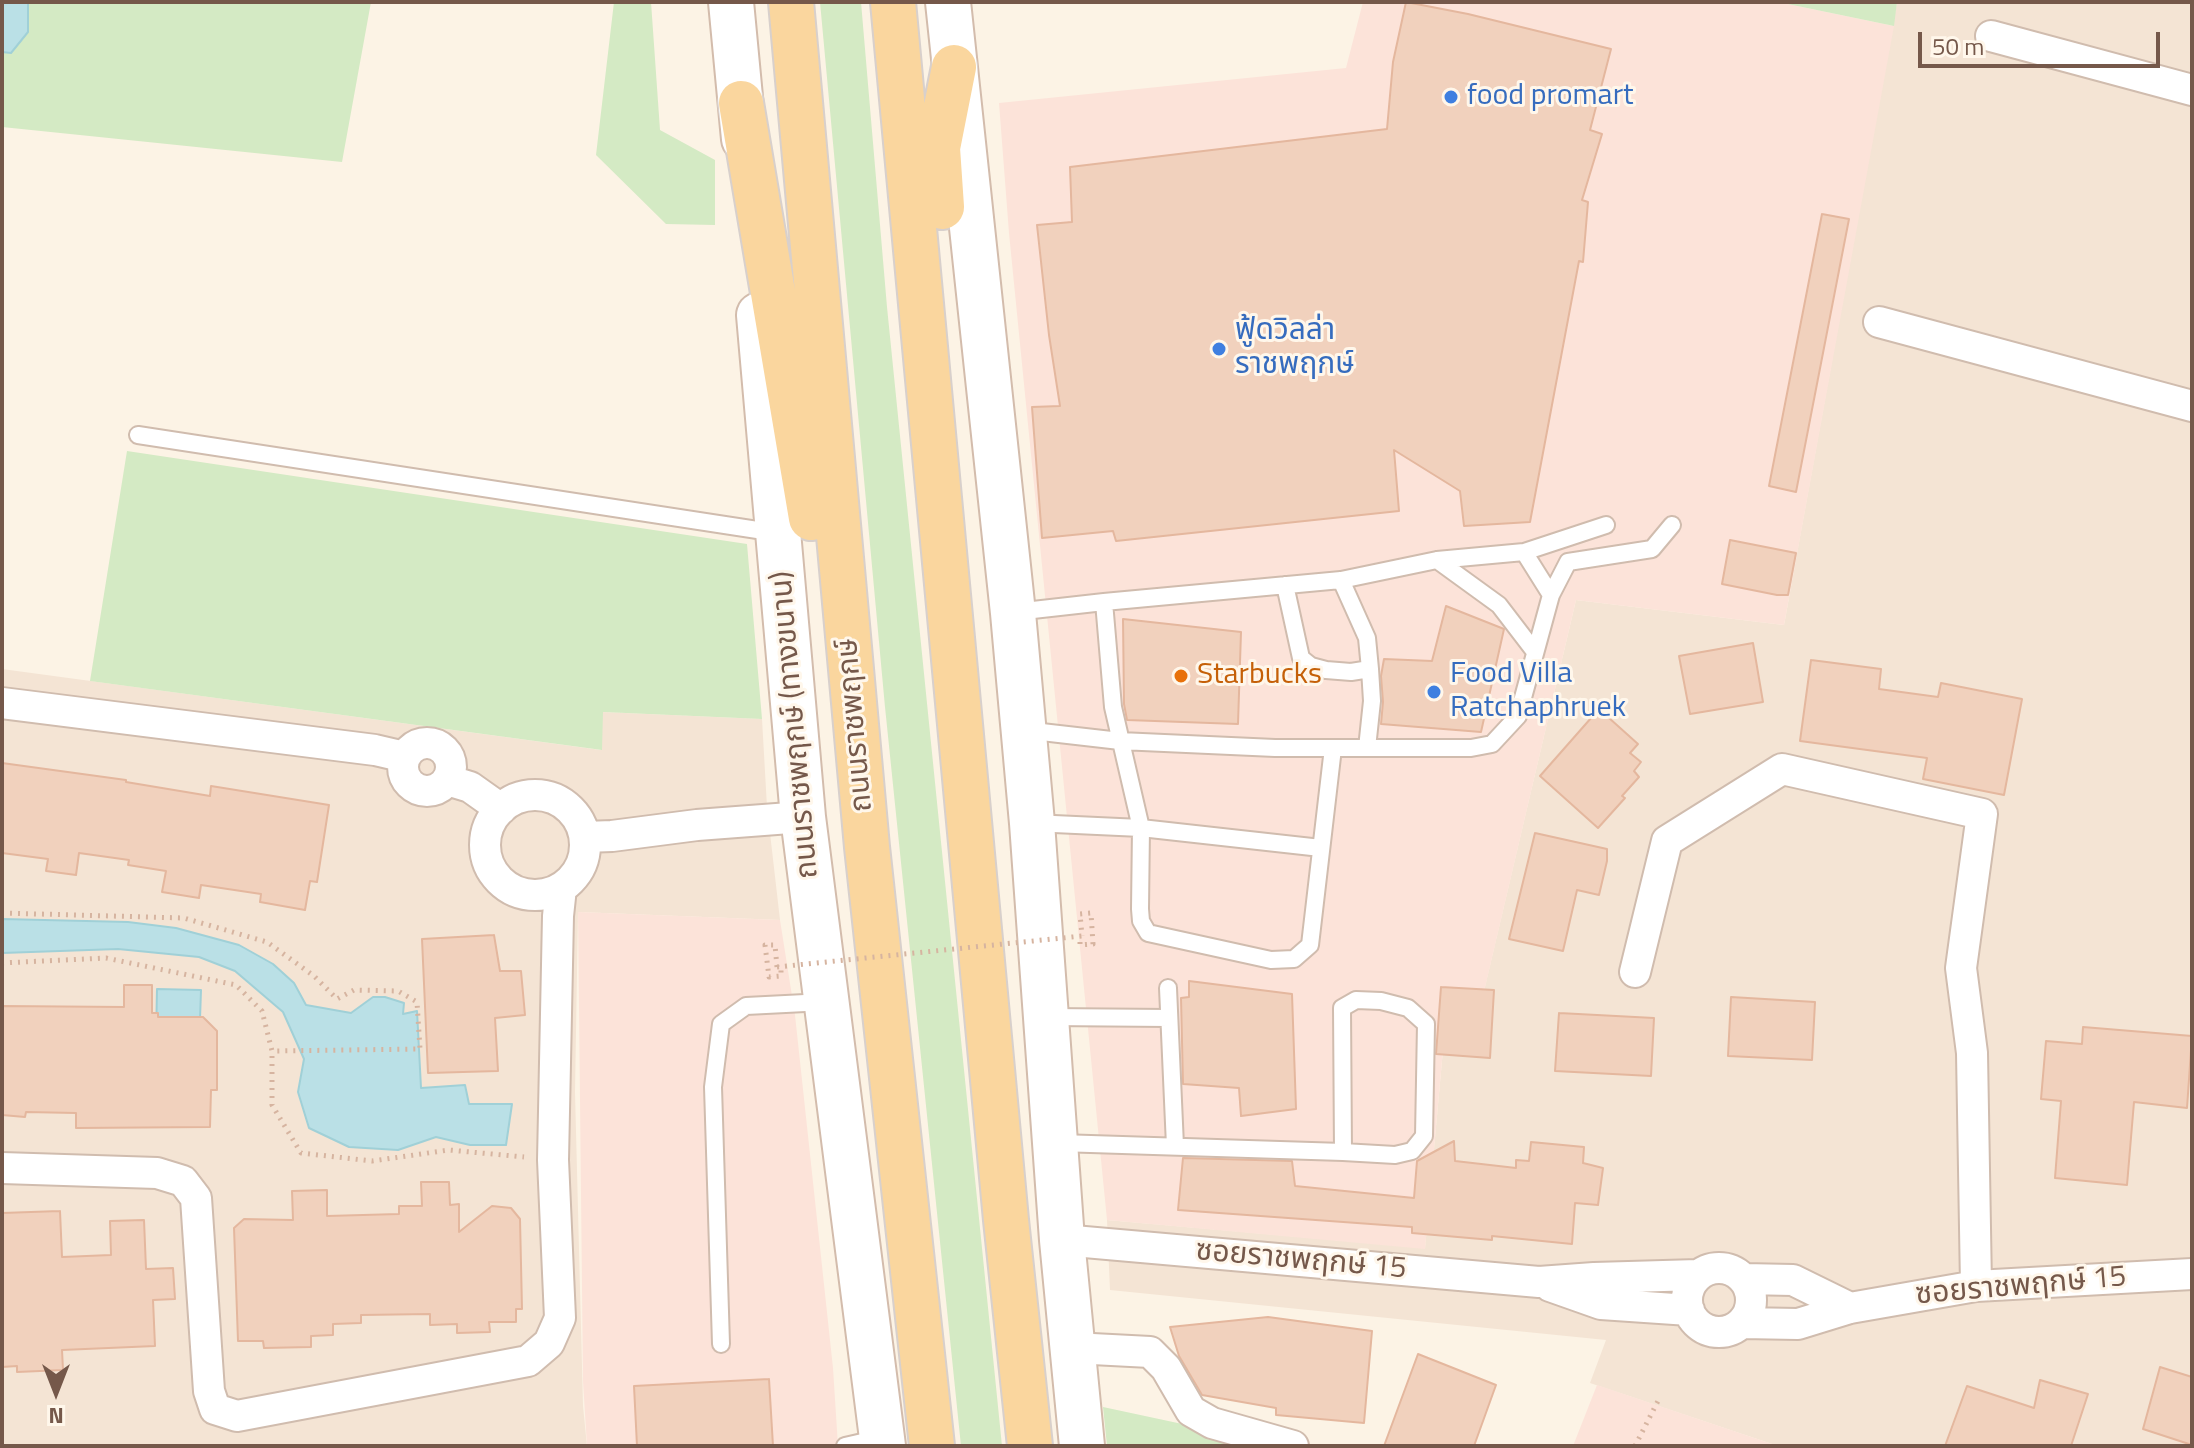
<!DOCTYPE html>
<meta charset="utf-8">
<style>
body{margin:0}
#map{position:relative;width:2194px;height:1448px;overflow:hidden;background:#fcf3e5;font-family:"Titillium Web",sans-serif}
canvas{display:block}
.frame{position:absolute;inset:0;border:4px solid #75584a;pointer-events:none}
.north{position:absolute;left:16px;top:1352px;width:80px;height:80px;-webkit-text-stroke:6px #fff7eb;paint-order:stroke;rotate:180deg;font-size:22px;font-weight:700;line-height:32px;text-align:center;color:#75584a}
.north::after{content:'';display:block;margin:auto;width:28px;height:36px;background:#75584a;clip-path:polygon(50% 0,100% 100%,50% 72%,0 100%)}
.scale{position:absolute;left:1918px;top:32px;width:242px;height:36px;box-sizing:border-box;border:4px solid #75584a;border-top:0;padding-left:10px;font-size:24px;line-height:28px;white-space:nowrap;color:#75584a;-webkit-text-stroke:6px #fff7eb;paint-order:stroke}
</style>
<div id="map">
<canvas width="2194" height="1448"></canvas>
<div class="frame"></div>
<div class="north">N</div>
<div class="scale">50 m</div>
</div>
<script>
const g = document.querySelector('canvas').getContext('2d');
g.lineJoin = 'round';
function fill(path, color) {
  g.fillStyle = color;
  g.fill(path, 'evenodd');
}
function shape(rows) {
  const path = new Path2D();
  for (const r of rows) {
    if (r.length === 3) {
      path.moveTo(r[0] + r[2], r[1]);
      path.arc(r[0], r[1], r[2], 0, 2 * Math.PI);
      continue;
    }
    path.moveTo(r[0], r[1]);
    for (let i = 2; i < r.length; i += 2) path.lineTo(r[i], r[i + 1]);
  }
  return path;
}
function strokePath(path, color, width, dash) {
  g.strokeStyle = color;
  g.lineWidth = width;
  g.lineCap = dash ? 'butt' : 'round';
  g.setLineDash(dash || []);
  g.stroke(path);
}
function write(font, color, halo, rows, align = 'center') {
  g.font = font + ' "Titillium Web","Noto Sans Thai",sans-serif';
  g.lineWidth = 6;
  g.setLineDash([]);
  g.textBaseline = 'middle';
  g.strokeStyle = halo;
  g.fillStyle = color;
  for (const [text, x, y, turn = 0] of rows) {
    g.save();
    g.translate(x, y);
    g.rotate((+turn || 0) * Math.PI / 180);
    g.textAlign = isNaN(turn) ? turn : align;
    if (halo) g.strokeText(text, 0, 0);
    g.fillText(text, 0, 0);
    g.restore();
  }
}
fill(shape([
 [1897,2,2192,2,2192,1446,1778,1446,1590,1383,1606,1340,1110,1290,1107,1220,1425,1248,1448,994,1483,995,1576,600,1784,625],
 [2,669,601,750,602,712,762,719,767,807,780,920,578,912,575,1092,583,1406,587,1446,2,1446]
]), '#f4e4d4');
fill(shape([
 [1363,2,1778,2,1894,26,1784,625,1576,600,1483,996,1448,994,1425,1249,1107,1220,1009,233,999,103,1346,68],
 [578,912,780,920,795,1015,833,1368,838,1446,587,1446,583,1381],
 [1597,1385,1778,1446,1573,1446]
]), '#fce3d9');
fill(shape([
 [28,2,371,2,342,162,2,127,2,52,11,53,28,32],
 [614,2,651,2,660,130,715,160,715,225,666,224,596,155],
 [820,2,861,2,887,307,1002,1446,961,1446,885,707],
 [1778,2,1897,2,1894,26],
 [127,451,747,544,762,719,603,712,602,750,90,681],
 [1103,1407,1229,1434,1230,1446,1107,1446]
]), '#d4eac4');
const water = shape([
 [2,2,28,2,28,32,11,53,2,52,2,2],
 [2,919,128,922,176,928,239,945,273,964,294,983,306,1005,351,1013,373,997,385,997,404,1003,403,1014,417,1011,421,1088,465,1085,469,1104,512,1104,506,1145,470,1145,436,1137,398,1150,349,1147,309,1128,298,1092,304,1059,283,1012,235,971,199,957,118,949,2,953,2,919],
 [157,989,201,990,200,1019,156,1039,157,989]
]);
fill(water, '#bae0e6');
strokePath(water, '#a0d0d7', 2);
const building = shape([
 [1406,2,1468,14,1611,49,1590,130,1602,134,1582,200,1588,202,1583,262,1579,261,1530,522,1464,526,1460,491,1394,450,1399,511,1116,541,1113,531,1042,538,1032,407,1060,406,1049,335,1037,225,1072,222,1070,167,1387,129,1393,62,1406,2],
 [1822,214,1849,219,1796,492,1769,486,1822,214],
 [1730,540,1796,553,1788,595,1777,595,1722,584,1730,540],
 [1446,606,1504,629,1481,732,1381,724,1383,702,1381,676,1384,659,1432,661,1446,606],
 [1123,619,1241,632,1238,724,1127,720,1124,704,1123,619],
 [1753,643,1763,702,1690,714,1679,656,1753,643],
 [1811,660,1881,669,1879,689,1938,697,1941,683,2022,699,2004,795,1923,779,1927,758,1800,741,1811,660],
 [1599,709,1638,744,1630,753,1641,762,1634,771,1639,777,1622,796,1625,798,1598,828,1540,776,1599,709],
 [2,763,126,780,126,782,210,796,211,786,329,805,317,882,310,881,305,910,260,902,261,894,201,885,199,898,162,892,166,871,128,865,129,860,79,853,76,875,46,871,48,859,2,853,2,763],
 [1535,833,1607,849,1607,861,1599,895,1577,890,1563,951,1509,939,1535,833],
 [494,935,500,971,521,971,525,1015,495,1018,498,1071,428,1073,422,939,494,935],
 [1189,981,1292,994,1296,1109,1241,1116,1239,1088,1183,1084,1181,998,1189,997,1189,981],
 [124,985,152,985,152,1013,158,1013,158,1017,203,1017,217,1031,217,1090,211,1090,210,1127,76,1128,76,1113,26,1112,25,1117,2,1115,2,1006,124,1007,124,985],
 [1441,987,1494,990,1490,1058,1436,1054,1441,987],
 [1731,997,1815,1002,1812,1060,1728,1056,1731,997],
 [1559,1013,1654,1018,1651,1076,1555,1071,1559,1013],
 [2083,1027,2192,1036,2187,1108,2134,1102,2127,1185,2055,1178,2061,1101,2041,1099,2046,1041,2082,1044,2083,1027],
 [1454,1141,1455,1161,1516,1168,1516,1160,1529,1161,1531,1142,1584,1147,1583,1163,1603,1168,1598,1205,1575,1203,1572,1244,1492,1236,1492,1240,1412,1233,1412,1227,1178,1210,1183,1158,1292,1161,1295,1186,1414,1198,1417,1161,1454,1141],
 [421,1182,449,1182,450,1205,459,1204,459,1232,492,1206,511,1208,520,1219,522,1309,516,1309,516,1322,489,1322,490,1332,457,1333,457,1324,430,1325,430,1314,361,1315,361,1323,333,1324,333,1335,311,1336,311,1347,264,1348,263,1341,238,1341,234,1228,244,1219,293,1220,292,1191,327,1190,327,1216,399,1214,399,1206,422,1206,421,1182],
 [60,1211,62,1257,111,1255,110,1221,144,1220,146,1269,173,1268,175,1299,153,1300,155,1346,62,1350,63,1370,17,1372,17,1366,2,1367,2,1213,60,1211],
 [1268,1317,1372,1331,1364,1423,1276,1415,1276,1408,1202,1395,1179,1356,1170,1327,1268,1317],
 [1418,1354,1496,1385,1474,1446,1384,1446,1418,1354],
 [2160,1367,2192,1377,2192,1445,2143,1429,2160,1367],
 [769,1379,773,1446,637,1446,634,1386,769,1379],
 [2040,1380,2088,1394,2071,1446,1945,1446,1967,1386,2034,1408,2040,1380]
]);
fill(building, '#f1d1bd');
strokePath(building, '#e4b79e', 2);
const lane = shape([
 [138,435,777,533],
 [1524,552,1551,595],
 [1437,560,1499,605,1535,652],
 [1341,580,1367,638,1370,669],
 [1285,585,1301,658,1311,666,1326,670,1351,672,1370,669,1372,701,1367,748],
 [1104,602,1113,707,1141,828,1140,909,1141,921,1148,933,1271,960,1294,959,1310,945,1333,748],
 [1015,612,1104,602,1341,580,1437,560,1524,552,1606,525],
 [1024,730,1120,741,1275,748,1471,748,1492,744,1518,716,1551,595,1568,562,1652,549,1672,525],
 [1032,823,1141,828,1321,848],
 [1168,988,1175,1146],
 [1047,1017,1169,1018],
 [1059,1143,1343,1152,1395,1155,1412,1151,1424,1136,1426,1024,1408,1008,1381,1001,1356,1000,1342,1008,1343,1152],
 [721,1344,713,1087,721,1024,746,1006,825,1002],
 [845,1446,880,1438]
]);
const street = shape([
 [1991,36,2192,90],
 [1879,322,2192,406],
 [2,703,375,750,405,757],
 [427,767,24],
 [447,780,470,787,501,809],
 [535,845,50],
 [585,837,612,836,697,825,803,817],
 [1635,972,1667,841,1782,769,1982,814,1961,968,1972,1053,1976,1286],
 [2,1168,157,1173,183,1181,196,1198,209,1391,215,1409,237,1416,528,1361,549,1343,560,1318,553,1160,558,916,561,888],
 [1062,1240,1539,1282,1594,1278,1698,1275],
 [1719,1300,32],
 [1744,1279,1793,1280,1850,1308],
 [1550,1286,1601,1304,1689,1310],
 [1742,1323,1798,1324,1850,1308,1976,1286,2192,1274],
 [1073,1348,1150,1352,1166,1368,1191,1411,1212,1423,1293,1446]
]);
const secondary = shape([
 [731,2,744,139],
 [948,2,1013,613,1032,823,1062,1240,1082,1446],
 [759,315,803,817,883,1446]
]);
const primary = shape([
 [791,2,867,847,932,1446],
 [893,2,1006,1220,1030,1446],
 [741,103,811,518],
 [942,207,938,148,954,67]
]);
strokePath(lane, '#d0bcae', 20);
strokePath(street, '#d0bcae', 34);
strokePath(secondary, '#d3bcac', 48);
strokePath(primary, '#d8d0cc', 48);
strokePath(shape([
 [2,913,184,918,267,942,314,976,337,999,354,990,398,991,417,1002,420,1049,272,1051],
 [1080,942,1080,945,1093,944,1091,913,1080,914,1082,936],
 [2,963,106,958,236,985,262,1011,272,1051,272,1105,301,1153,372,1161,449,1150,524,1157],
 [777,967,775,945,765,945,769,977,781,976,781,969],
 [1635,1446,1660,1397]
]), '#d6b4a0', 5, [2, 6]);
strokePath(lane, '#fff', 16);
strokePath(street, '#fff', 30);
strokePath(secondary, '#fff', 44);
strokePath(primary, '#fad69e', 44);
strokePath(shape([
 [777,967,1082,936]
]), '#d6b4a0', 5, [2, 6]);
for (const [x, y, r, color] of [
 [1451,97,8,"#3f7fe0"],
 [1219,349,8,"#3f7fe0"],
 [1181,676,8,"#e8710a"],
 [1434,692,8,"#3f7fe0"]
]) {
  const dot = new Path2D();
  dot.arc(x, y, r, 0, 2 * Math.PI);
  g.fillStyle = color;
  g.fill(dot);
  strokePath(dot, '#fff7eb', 3);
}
write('30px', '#366cbe', '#fff7eb', [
 ["food promart",1467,97],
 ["ฟู้ดวิลล่า",1235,332],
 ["ราชพฤกษ์",1235,366],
 ["Food Villa",1450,675],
 ["Ratchaphruek",1450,709]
], 'left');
write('30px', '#c56008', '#fff7eb', [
 ["Starbucks",1197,676]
], 'left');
write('30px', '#75584a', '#fff7eb', [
 ["ถนนราชพฤกษ์ (ทางขนาน)",796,725,-95],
 ["ถนนราชพฤกษ์",856,725,-95],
 ["ซอยราชพฤกษ์ 15",1301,1261,5],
 ["ซอยราชพฤกษ์ 15",2021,1287,-5]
]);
</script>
